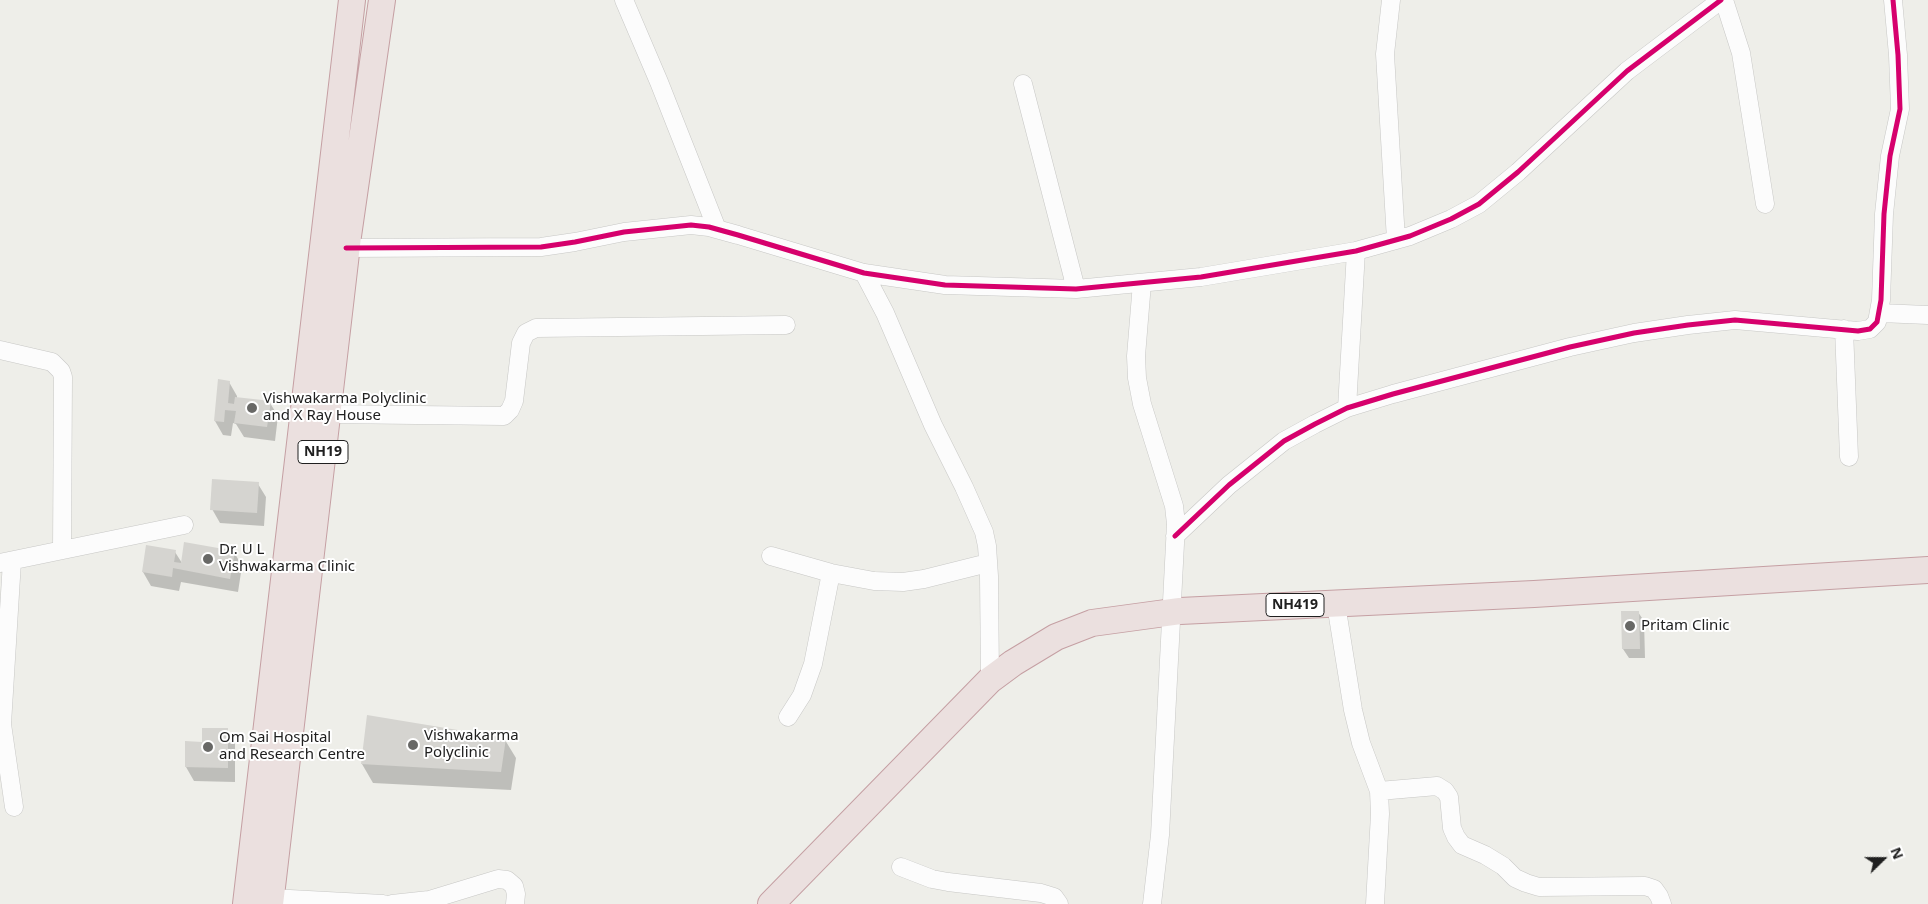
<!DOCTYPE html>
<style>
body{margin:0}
#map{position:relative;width:1928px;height:904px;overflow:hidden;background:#eeeee9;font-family:"Noto Sans",sans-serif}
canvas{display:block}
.north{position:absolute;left:1858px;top:834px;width:50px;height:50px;-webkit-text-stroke:4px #fff;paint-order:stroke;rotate:68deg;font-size:14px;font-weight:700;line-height:20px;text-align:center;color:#202020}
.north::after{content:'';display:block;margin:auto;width:18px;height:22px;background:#202020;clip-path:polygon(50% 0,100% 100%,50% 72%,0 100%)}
</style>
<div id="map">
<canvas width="1928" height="904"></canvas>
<div class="north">N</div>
</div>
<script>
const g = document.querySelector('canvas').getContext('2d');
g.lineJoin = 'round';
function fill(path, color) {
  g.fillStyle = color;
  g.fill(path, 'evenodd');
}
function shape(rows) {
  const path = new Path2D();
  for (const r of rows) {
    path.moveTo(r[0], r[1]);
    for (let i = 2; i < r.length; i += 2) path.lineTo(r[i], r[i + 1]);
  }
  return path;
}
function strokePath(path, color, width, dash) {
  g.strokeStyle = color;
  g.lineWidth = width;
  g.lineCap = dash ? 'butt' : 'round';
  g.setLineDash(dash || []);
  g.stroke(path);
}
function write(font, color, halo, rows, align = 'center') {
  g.font = font + ' "Noto Sans",sans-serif';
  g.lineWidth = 4;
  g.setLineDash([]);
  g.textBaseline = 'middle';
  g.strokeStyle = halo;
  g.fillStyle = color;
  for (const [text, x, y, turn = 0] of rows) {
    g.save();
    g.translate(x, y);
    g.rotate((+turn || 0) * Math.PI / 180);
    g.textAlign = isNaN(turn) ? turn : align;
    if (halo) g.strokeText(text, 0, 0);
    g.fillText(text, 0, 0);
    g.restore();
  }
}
fill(shape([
 [229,382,237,396,237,399,270,403,278,416,275,441,244,437,236,424,233,423,231,436,223,435,215,421],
 [258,484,266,497,264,526,220,523,212,509],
 [175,552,182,563,234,552,242,566,238,592,181,582,179,591,151,586,143,572],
 [1638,612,1644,621,1645,658,1629,658,1623,649],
 [368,716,505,740,516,758,511,790,373,783,362,764],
 [227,729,235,743,235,782,194,781,186,767,203,743]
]), '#0003');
fill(shape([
 [218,379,230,381,228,403,234,404,235,397,271,401,267,427,234,423,236,411,225,410,224,422,214,421],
 [212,479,259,482,257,513,210,510],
 [184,542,235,551,230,579,173,568,172,577,142,572,146,545,176,550,174,562,181,563],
 [1621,611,1639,611,1640,649,1622,649],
 [367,715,506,738,501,772,361,764],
 [202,728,228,728,228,768,185,767,185,741,202,742]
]), '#d5d4d0');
const minor = shape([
 [624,0,659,82,717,229],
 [1391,0,1385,54,1396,240],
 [1724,0,1741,53,1765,204],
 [1023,84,1076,289],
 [346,248,541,247,575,242,624,232,691,225,709,227,738,235,864,273,945,285,1076,289,1201,277,1356,251,1410,236,1451,219,1479,204,1518,172,1627,71,1721,0],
 [864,273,885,313,933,425,964,487,984,532,987,546,989,576,990,680],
 [1142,283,1136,356,1137,378,1142,404,1174,506,1176,524,1160,835,1152,904],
 [1880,313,1928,315],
 [1844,329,1849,457],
 [0,350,52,362,61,371,63,377,62,550],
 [1347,408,1356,251],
 [327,414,504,416,510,410,514,401,521,343,526,333,536,328,786,325],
 [1175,536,1229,485,1284,441,1315,424,1347,408,1393,394,1570,347,1634,333,1688,325,1735,320,1858,331,1870,329,1877,322,1881,300,1884,214,1890,156,1900,109,1898,55,1893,0],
 [771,556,831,573,874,581,903,582,924,579,988,563],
 [12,561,2,724,14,807],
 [0,563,184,525],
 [1336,604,1353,710,1361,743,1379,791,1380,814,1375,904],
 [788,717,802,695,813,664,831,573],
 [1379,791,1437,786,1445,791,1449,797,1452,828,1456,837,1462,845,1485,855,1503,866,1515,878,1526,883,1539,887,1645,886,1654,889,1659,896,1662,904],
 [901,867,932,879,948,882,1041,893,1054,897,1059,904],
 [271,898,383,904],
 [392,904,429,900,498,879,507,880,514,886,516,894,515,904]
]);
const highway = shape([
 [246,904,352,0],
 [270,904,348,236,382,0],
 [771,904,990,680,1013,663,1056,637,1092,623,1180,611,1534,594,1928,570]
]);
strokePath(minor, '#c7c7c5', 19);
strokePath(highway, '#c59fa3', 28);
strokePath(minor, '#fcfcfc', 18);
strokePath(highway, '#ebe0df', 26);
strokePath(shape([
 [346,248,541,247,575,242,624,232,691,225,709,227,738,235,864,273,945,285,1076,289,1201,277,1356,251,1410,236,1451,219,1479,204,1518,172,1627,71,1721,0],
 [1175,536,1229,485,1284,441,1315,424,1347,408,1393,394,1570,347,1634,333,1688,325,1735,320,1858,331,1870,329,1877,322,1881,300,1884,214,1890,156,1900,109,1898,55,1893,0]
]), '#d6006c', 5);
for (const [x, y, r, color] of [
 [252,408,6,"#686866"],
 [208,559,6,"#686866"],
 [1630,626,6,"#686866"],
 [413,745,6,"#686866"],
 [208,747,6,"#686866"]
]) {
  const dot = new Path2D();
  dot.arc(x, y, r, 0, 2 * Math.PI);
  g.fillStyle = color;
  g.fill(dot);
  strokePath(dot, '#fff', 2);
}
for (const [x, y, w] of [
 [323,452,50],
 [1295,605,58]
]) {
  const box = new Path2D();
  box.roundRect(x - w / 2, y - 11.5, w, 23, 4);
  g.fillStyle = '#fff';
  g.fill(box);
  strokePath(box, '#202020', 1);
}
write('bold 14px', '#202020', null, [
 ["NH19",323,452],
 ["NH419",1295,605]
]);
write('15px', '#202020', '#fff', [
 ["Vishwakarma Polyclinic",263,399],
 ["and X Ray House",263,416],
 ["Dr. U L",219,550],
 ["Vishwakarma Clinic",219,567],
 ["Pritam Clinic",1641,626],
 ["Vishwakarma",424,736],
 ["Polyclinic",424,753],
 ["Om Sai Hospital",219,738],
 ["and Research Centre",219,755]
], 'left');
</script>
